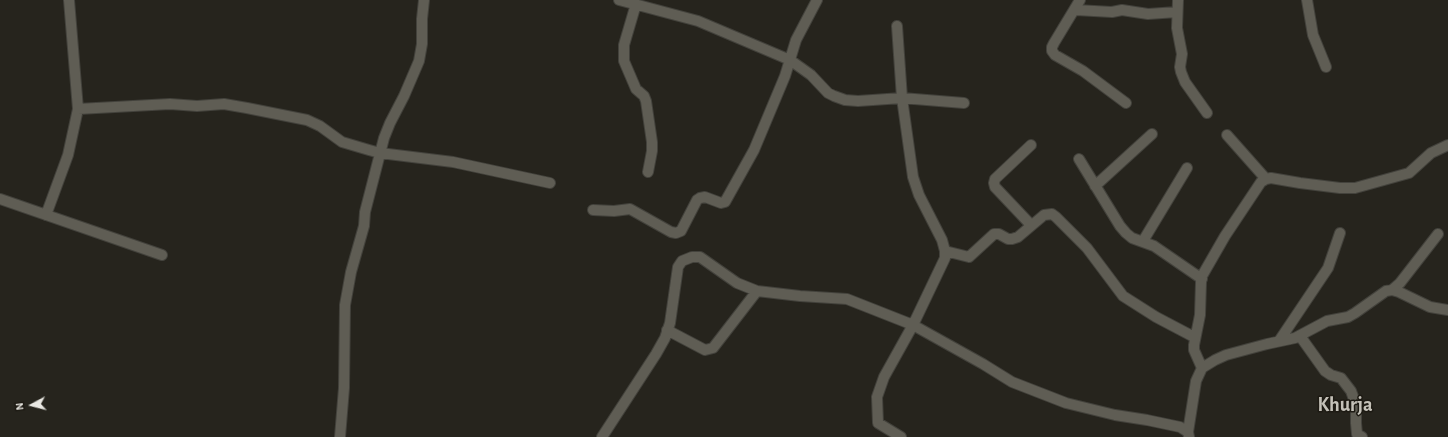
<!DOCTYPE html>
<style>
body{margin:0}
#map{position:relative;width:1448px;height:437px;overflow:hidden;background:#26241d;font-family:"Alegreya Sans",sans-serif}
canvas{display:block}
.north{position:absolute;left:12px;top:385px;width:40px;height:40px;-webkit-text-stroke:3px #1d1a13;paint-order:stroke;rotate:263deg;font-size:11px;font-weight:700;line-height:16px;text-align:center;color:#e9e8e3}
.north::after{content:'';display:block;margin:auto;width:14px;height:18px;background:#e9e8e3;clip-path:polygon(50% 0,100% 100%,50% 72%,0 100%)}
</style>
<div id="map">
<canvas width="1448" height="437"></canvas>
<div class="north">N</div>
</div>
<script>
const g = document.querySelector('canvas').getContext('2d');
g.lineJoin = 'round';
function shape(rows) {
  const path = new Path2D();
  for (const r of rows) {
    path.moveTo(r[0], r[1]);
    for (let i = 2; i < r.length; i += 2) path.lineTo(r[i], r[i + 1]);
  }
  return path;
}
function strokePath(path, color, width, dash) {
  g.strokeStyle = color;
  g.lineWidth = width;
  g.lineCap = dash ? 'butt' : 'round';
  g.setLineDash(dash || []);
  g.stroke(path);
}
function write(font, color, halo, rows, align = 'center') {
  g.font = font + ' "Alegreya Sans",sans-serif';
  g.lineWidth = 3;
  g.setLineDash([]);
  g.textBaseline = 'middle';
  g.strokeStyle = halo;
  g.fillStyle = color;
  for (const [text, x, y, turn = 0] of rows) {
    g.save();
    g.translate(x, y);
    g.rotate((+turn || 0) * Math.PI / 180);
    g.textAlign = isNaN(turn) ? turn : align;
    if (halo) g.strokeText(text, 0, 0);
    g.fillText(text, 0, 0);
    g.restore();
  }
}
const minor = shape([
 [619,0,698,21,790,60,811,75,828,93,834,96,845,100,858,101,902,98,964,103],
 [1080,0,1054,43,1052,47,1052,51,1055,55,1083,71,1126,103],
 [1178,0,1177,28,1182,54,1180,67,1181,72,1185,82,1207,113],
 [1307,0,1313,35,1326,67],
 [636,4,624,45,624,61,636,89,644,96,646,101,652,142,652,151,648,172],
 [1076,10,1112,12,1122,10,1148,14,1177,12],
 [897,26,902,98,913,177,919,195,942,240,945,251,945,258,913,325,884,377,877,397,878,423,901,437],
 [78,109,170,104,197,106,224,104,247,108,307,120,320,126,342,142,369,150,380,153,453,162,550,183],
 [1227,135,1266,179],
 [1031,145,995,179,994,183,995,187,1031,225],
 [1079,159,1120,226,1126,233,1132,238,1154,246,1202,279],
 [1095,186,1152,134],
 [0,199,162,255],
 [593,210,614,211,630,209,671,232,676,233,681,231,697,200,700,198,705,197,721,203,725,202,754,150,785,76,796,40,817,0],
 [46,215,68,155,78,109,69,0],
 [1143,241,1187,168],
 [945,251,969,257,994,234,999,234,1008,239,1012,239,1018,237,1044,215,1052,214,1056,217,1087,248,1123,296,1156,317,1194,337],
 [1392,290,1400,283,1438,234],
 [667,330,705,350,713,348,757,291],
 [1300,336,1325,371,1331,375,1341,378,1351,391,1356,405,1356,423,1357,434,1362,437],
 [1279,341,1328,268,1340,233],
 [1202,368,1194,350,1194,345,1200,315,1201,282,1202,276,1225,236,1261,182,1266,179,1271,178,1300,183,1340,188,1355,188,1409,173,1431,153,1448,145],
 [1188,432,1196,381,1202,368,1215,360,1226,355,1267,344,1295,338,1327,321,1348,317,1355,313,1386,291,1392,290,1399,292,1430,307,1448,310],
 [340,437,344,388,345,305,351,272,364,226,365,212,384,138,390,123,404,96,419,61,422,44,422,19,424,0],
 [602,437,656,354,665,338,670,323,678,267,682,261,692,257,700,257,737,283,757,291,800,296,847,299,913,325,983,364,1012,382,1066,403,1115,415,1147,420,1180,427,1188,432,1189,437]
]);
strokePath(minor, '#43423c', 12);
strokePath(minor, '#5f5d54', 10);
write('bold 20px', '#c4c1b8', '#1d1a13', [
 ["Khurja",1345,405]
]);
</script>
